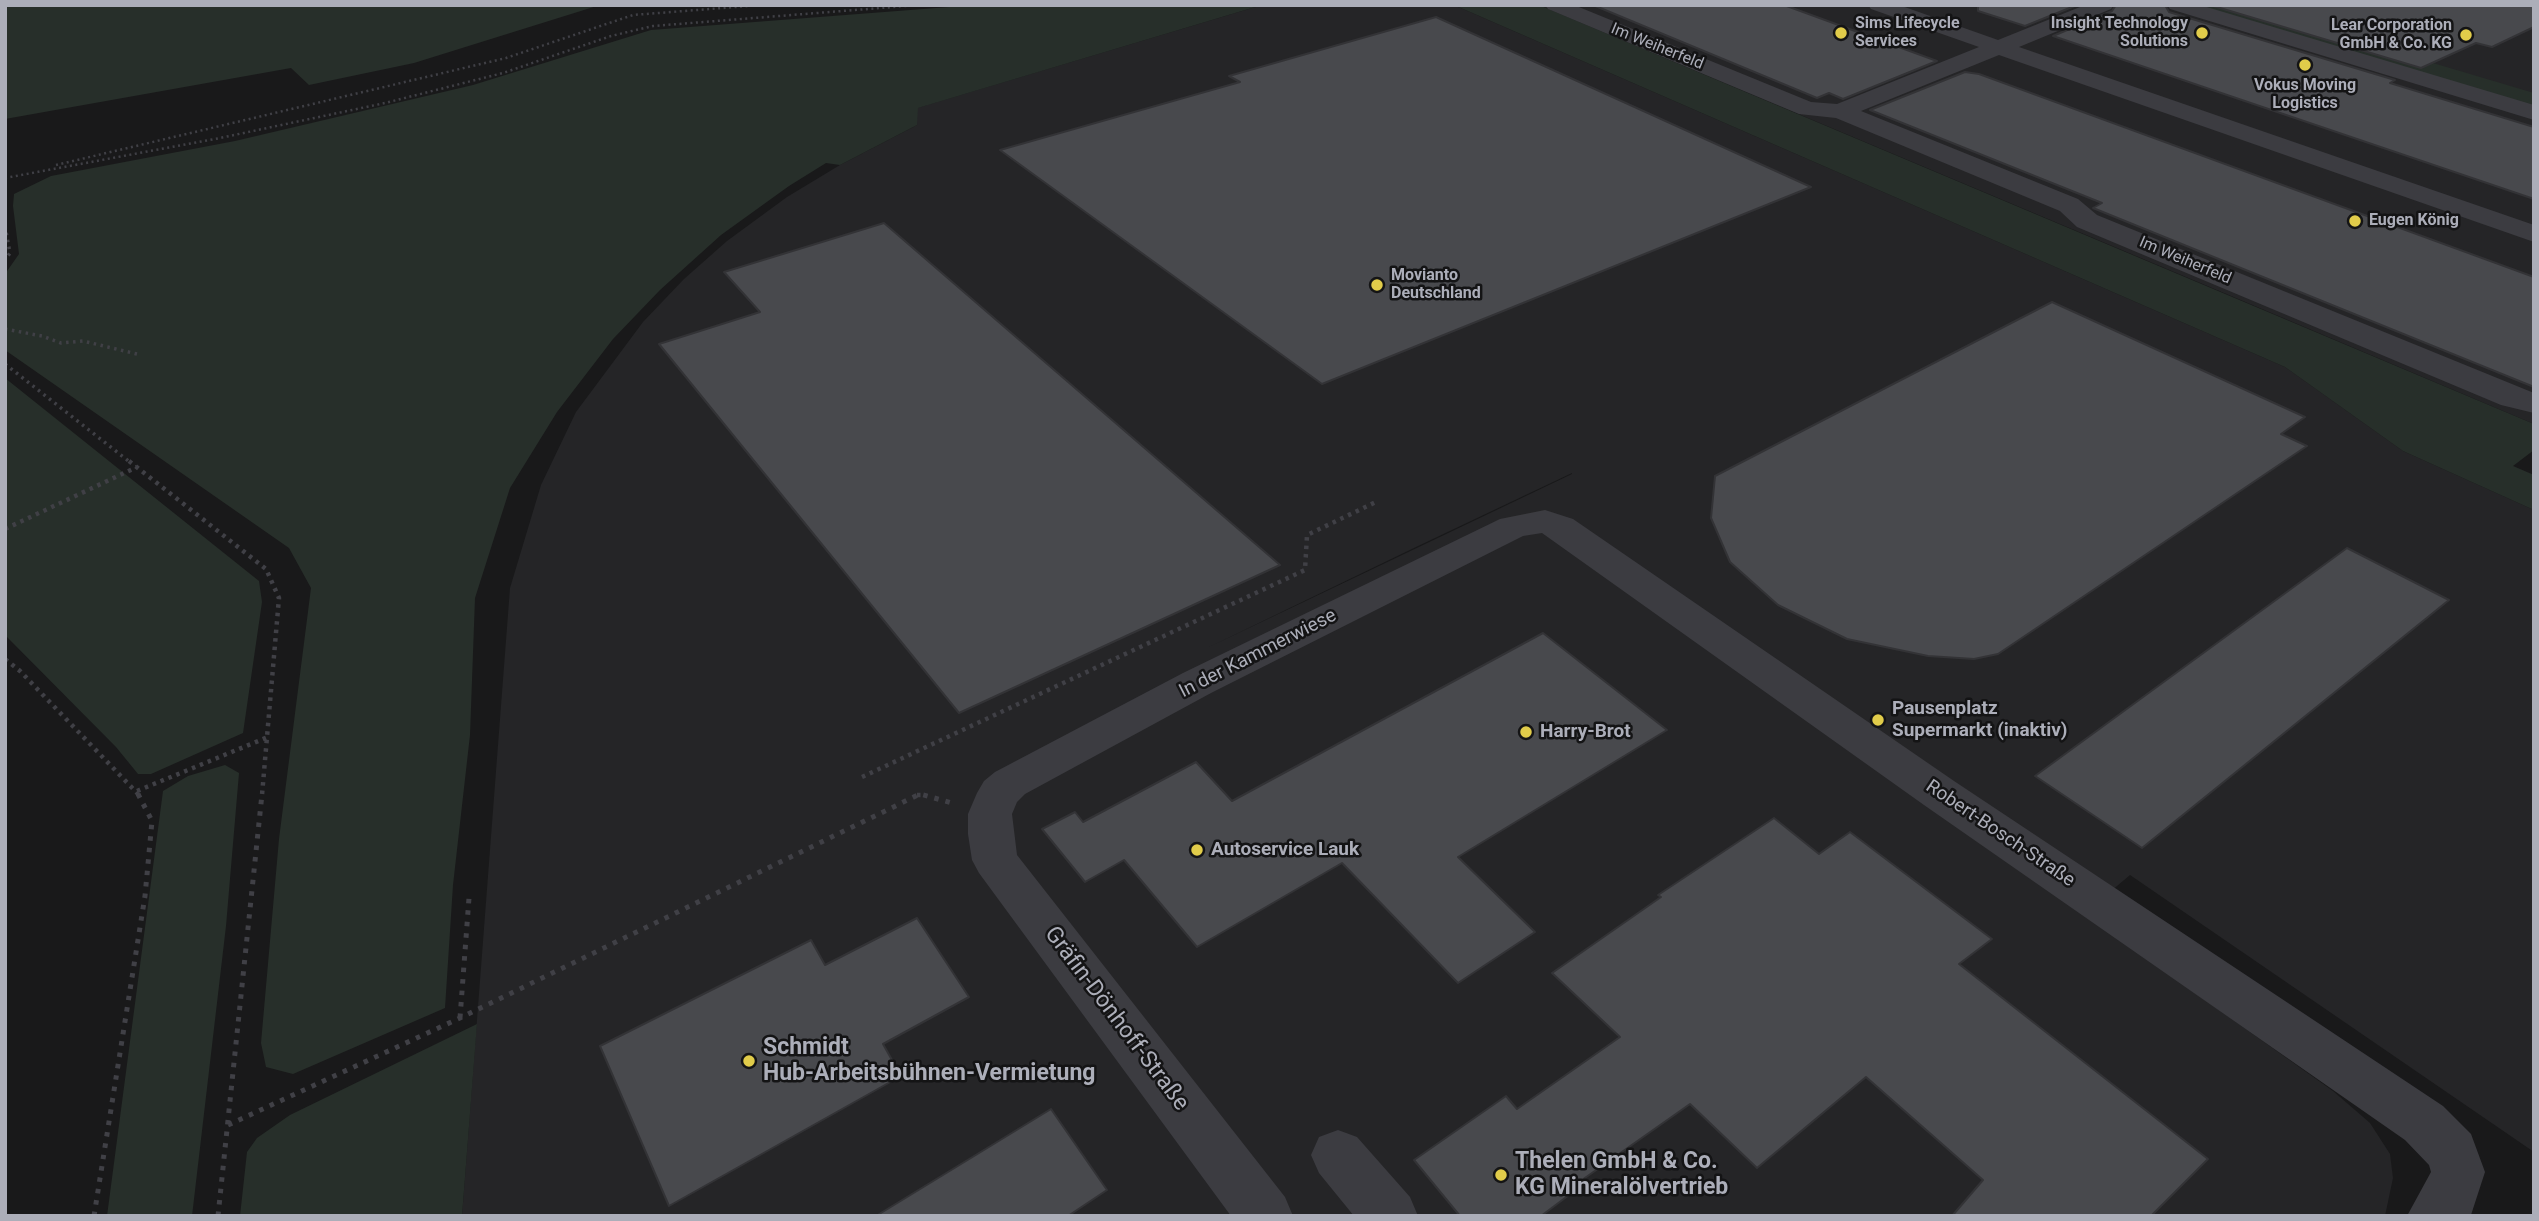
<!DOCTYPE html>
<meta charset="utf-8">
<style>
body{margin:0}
#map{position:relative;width:2539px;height:1221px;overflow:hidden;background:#19191a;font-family:Roboto,sans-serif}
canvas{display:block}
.frame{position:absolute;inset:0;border:7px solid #acaeb9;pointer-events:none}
</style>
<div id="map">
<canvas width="2539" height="1221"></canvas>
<div class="frame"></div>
</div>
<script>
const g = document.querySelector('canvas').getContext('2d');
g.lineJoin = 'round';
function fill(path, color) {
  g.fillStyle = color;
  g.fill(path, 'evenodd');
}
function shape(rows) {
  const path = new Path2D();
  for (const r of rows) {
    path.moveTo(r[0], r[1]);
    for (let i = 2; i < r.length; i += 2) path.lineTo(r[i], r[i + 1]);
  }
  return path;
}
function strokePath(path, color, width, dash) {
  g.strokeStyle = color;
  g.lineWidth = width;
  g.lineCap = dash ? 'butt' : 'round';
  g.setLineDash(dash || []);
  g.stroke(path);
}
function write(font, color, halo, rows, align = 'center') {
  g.font = font + ' Roboto,sans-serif';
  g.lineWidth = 5;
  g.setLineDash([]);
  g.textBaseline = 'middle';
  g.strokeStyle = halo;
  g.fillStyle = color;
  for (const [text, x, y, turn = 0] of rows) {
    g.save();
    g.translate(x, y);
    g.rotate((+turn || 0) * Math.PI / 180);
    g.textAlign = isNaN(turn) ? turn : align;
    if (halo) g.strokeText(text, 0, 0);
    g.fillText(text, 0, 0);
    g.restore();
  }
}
fill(shape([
 [1262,5,1454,5,2285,367,2403,451,2534,510,2534,1152,2130,875,2084,914,2333,1091,2370,1123,2390,1154,2393,1178,2385,1216,462,1216,510,588,541,485,576,412,643,322,684,279,727,241,787,197,840,165,917,125,917,108],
 [1572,473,1572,474,1207,648,1416,547],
 [1539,5,2534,5,2534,424,2224,293]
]), '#252527');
fill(shape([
 [5,5,600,5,414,63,309,85,291,68,5,119],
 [975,5,1262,5,918,108,917,125,840,165,826,163,789,186,721,235,660,290,613,339,557,412,510,488,475,598,470,735,453,885,445,1008,293,1074,266,1067,261,1043,279,839,311,588,289,548,5,350,5,274,19,254,13,206,14,194,51,176,235,141,473,85,651,30],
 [1454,5,1539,5,2534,424,2534,450,2513,466,2534,475,2534,510,2403,451,2285,367],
 [2194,5,2238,5,2534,93,2534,108],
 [5,378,259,581,262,602,243,733,151,774,138,774,116,747,5,635],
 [225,765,239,773,226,926,192,1216,107,1216,163,791,188,776],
 [477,1024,462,1216,240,1216,247,1152,257,1138,290,1115]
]), '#272f2a');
const building = shape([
 [1593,5,1784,5,1937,61,1843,99,1829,93,1817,98,1593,5],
 [1978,5,2077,5,2025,26,1978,11,1978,5],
 [2116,5,2165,5,2169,12,2395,80,2390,83,2534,127,2534,199,2053,36,2112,11,2116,5],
 [2210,5,2534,5,2534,27,2492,47,2476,43,2421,68,2210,5],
 [1436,17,1811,187,1322,384,1000,150,1240,82,1229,76,1436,17],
 [1965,72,1979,74,2534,277,2534,387,2093,208,2102,203,1870,110,1965,72],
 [884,223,1280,565,959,713,659,344,760,312,724,272,884,223],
 [2052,302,2305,417,2281,434,2307,446,1998,654,1974,659,1928,656,1847,639,1778,605,1730,562,1711,518,1715,476,2052,302],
 [2347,548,2449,600,2142,848,2035,776,2347,548],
 [1543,633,1667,730,1458,857,1535,932,1458,983,1342,863,1197,947,1124,860,1085,882,1042,829,1075,812,1083,822,1196,762,1232,801,1543,633],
 [1774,818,1819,854,1850,832,1992,939,1959,964,2208,1159,2151,1216,1952,1216,1983,1180,1866,1077,1757,1168,1690,1104,1582,1180,1585,1183,1541,1216,1460,1216,1414,1160,1506,1096,1517,1109,1620,1037,1552,973,1661,897,1658,895,1774,818],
 [917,918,969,997,883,1044,901,1076,669,1206,600,1046,811,940,825,965,917,918],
 [1051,1109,1107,1190,1068,1216,876,1216,1051,1109]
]);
fill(building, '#48494d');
strokePath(building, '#333336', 2);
strokePath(shape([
 [56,165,506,58,633,15,761,5],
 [5,178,220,138,385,103,503,73,611,36,653,26,918,5]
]), '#404046', 2.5, [2, 3.5]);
strokePath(shape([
 [5,226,10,253,5,260],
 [5,329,42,336,61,343,83,341,141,355],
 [5,364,131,463]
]), '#404046', 3.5, [2.5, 4.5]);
strokePath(shape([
 [129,461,266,569,279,598,262,795],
 [5,529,137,467],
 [5,659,20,671,139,795],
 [862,777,1305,570,1307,535,1378,501],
 [137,791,268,737],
 [917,795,925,795]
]), '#404046', 4.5, [3.5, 5]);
strokePath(shape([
 [460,1018,469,898],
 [228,1125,460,1018,920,794,952,803],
 [94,1216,145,896,152,821,138,794],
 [218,1216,262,794]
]), '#404046', 5, [4.5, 7]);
fill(shape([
 [1545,5,1574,5,1811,102,1837,104,1979,47,1871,9,1868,5,1899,5,1998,40,2085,5,2114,5,2111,9,2019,47,2534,225,2534,242,1999,55,1861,111,2078,199,2097,215,2534,393,2534,413,2501,405,2077,227,2060,211,1836,118,1799,114,1548,9,1545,5],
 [2167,5,2200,5,2534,105,2534,120,2170,9,2167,5],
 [1545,510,1573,519,1954,781,2443,1106,2471,1134,2485,1172,2471,1215,2407,1216,2431,1172,2429,1165,2405,1140,1924,805,1542,533,1523,536,1211,693,1025,794,1017,802,1012,814,1017,855,1285,1197,1293,1216,1231,1216,979,873,972,860,968,834,968,814,977,793,984,781,995,772,1183,673,1500,519,1545,510],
 [1338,1130,1357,1137,1410,1197,1418,1216,1354,1216,1319,1173,1311,1155,1319,1137,1338,1130]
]), '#3c3c41');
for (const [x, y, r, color] of [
 [1841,33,7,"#e1cc4a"],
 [2202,33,7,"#e1cc4a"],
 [2466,35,7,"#e1cc4a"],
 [2305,65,7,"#e1cc4a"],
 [2355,221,7,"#e1cc4a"],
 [1377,285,7,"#e1cc4a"],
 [1878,720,7,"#e1cc4a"],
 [1526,732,7,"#e1cc4a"],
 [1197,850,7,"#e1cc4a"],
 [749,1061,7,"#e1cc4a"],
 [1501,1175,7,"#e1cc4a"]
]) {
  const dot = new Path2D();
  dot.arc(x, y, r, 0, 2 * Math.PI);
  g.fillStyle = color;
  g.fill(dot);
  strokePath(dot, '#141415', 2.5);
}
write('bold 16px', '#acaeb9', '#141415', [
 ["Sims Lifecycle",1855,24],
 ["Services",1855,42],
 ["Insight Technology",2188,24,"right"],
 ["Solutions",2188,42,"right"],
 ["Lear Corporation",2452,26,"right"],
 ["GmbH & Co. KG",2452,44,"right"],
 ["Vokus Moving",2305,86,"center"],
 ["Logistics",2305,104,"center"],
 ["Eugen König",2369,221],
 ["Movianto",1391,276],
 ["Deutschland",1391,294]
], 'left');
write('16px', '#acaeb9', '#141415', [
 ["Im Weiherfeld",1657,47,22],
 ["Im Weiherfeld",2185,261,23]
]);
write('19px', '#acaeb9', '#141415', [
 ["In der Kammerwiese",1258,654,-27],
 ["Robert-Bosch-Straße",2000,834,34]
]);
write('bold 19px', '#acaeb9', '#141415', [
 ["Pausenplatz",1892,709],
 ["Supermarkt (inaktiv)",1892,731],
 ["Harry-Brot",1540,732],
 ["Autoservice Lauk",1211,850]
], 'left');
write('23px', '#acaeb9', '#141415', [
 ["Gräfin-Dönhoff-Straße",1116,1019,53]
]);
write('bold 23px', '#acaeb9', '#141415', [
 ["Schmidt",763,1048],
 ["Hub-Arbeitsbühnen-Vermietung",763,1074],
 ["Thelen GmbH & Co.",1515,1162],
 ["KG Mineralölvertrieb",1515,1188]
], 'left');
</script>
